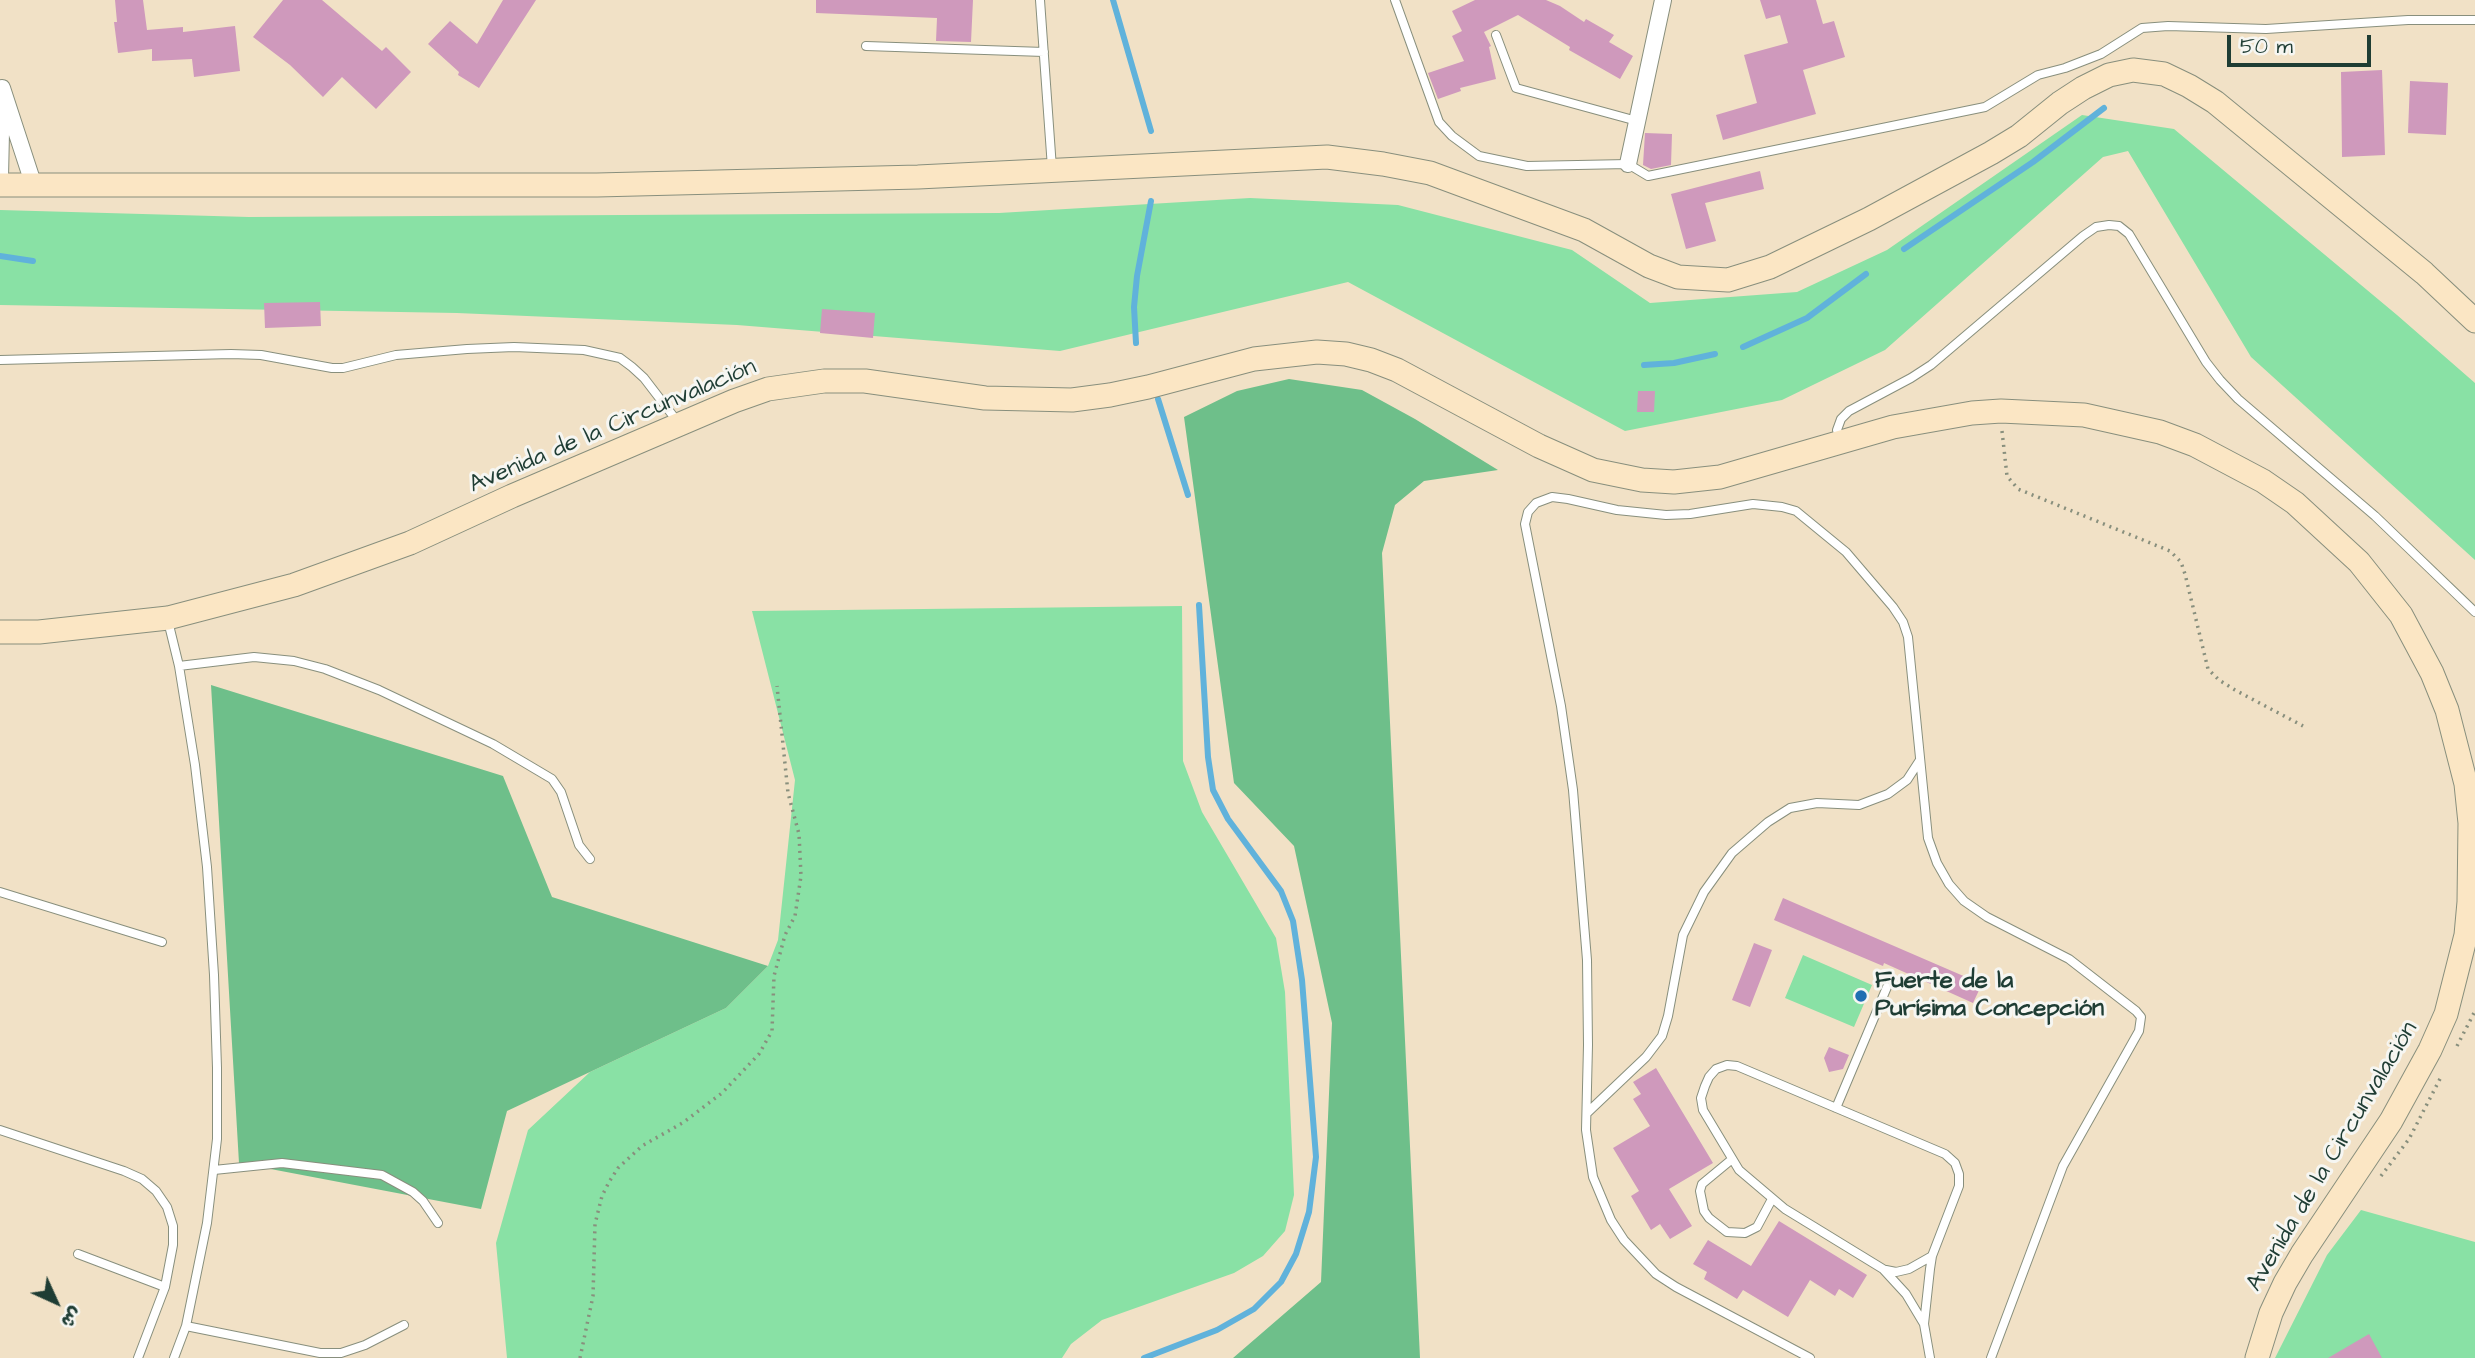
<!DOCTYPE html>
<meta charset="utf-8">
<style>
body{margin:0}
#map{position:relative;width:2475px;height:1358px;overflow:hidden;background:#f1e1c6;font-family:"Architects Daughter","Playpen Sans Arabic",sans-serif}
canvas{display:block}
.north{position:absolute;left:21px;top:1267px;width:70px;height:70px;-webkit-text-stroke:5px #f6f6f2;paint-order:stroke;rotate:135deg;font-size:19px;font-weight:700;line-height:28px;text-align:center;color:#1f3d34}
.north::after{content:'';display:block;margin:auto;width:24px;height:32px;background:#1f3d34;clip-path:polygon(50% 0,100% 100%,50% 72%,0 100%)}
.scale{position:absolute;left:2227px;top:35px;width:144px;height:32px;box-sizing:border-box;border:4px solid #1f3d34;border-top:0;padding-left:9px;font-size:21px;line-height:24px;white-space:nowrap;color:#1f3d34;-webkit-text-stroke:5px #f6f6f2;paint-order:stroke}
</style>
<div id="map">
<canvas width="2475" height="1358"></canvas>
<div class="north">ش</div>
<div class="scale">50 m</div>
</div>
<script>
const g = document.querySelector('canvas').getContext('2d');
g.lineJoin = 'round';
function fill(path, color) {
  g.fillStyle = color;
  g.fill(path, 'evenodd');
}
function shape(rows) {
  const path = new Path2D();
  for (const r of rows) {
    path.moveTo(r[0], r[1]);
    for (let i = 2; i < r.length; i += 2) path.lineTo(r[i], r[i + 1]);
  }
  return path;
}
function strokePath(path, color, width, dash) {
  g.strokeStyle = color;
  g.lineWidth = width;
  g.lineCap = dash ? 'butt' : 'round';
  g.setLineDash(dash || []);
  g.stroke(path);
}
function write(font, color, halo, rows, align = 'center') {
  g.font = font + ' "Architects Daughter",sans-serif';
  g.lineWidth = 6;
  g.setLineDash([]);
  g.textBaseline = 'middle';
  g.strokeStyle = halo;
  g.fillStyle = color;
  for (const [text, x, y, turn = 0] of rows) {
    g.save();
    g.translate(x, y);
    g.rotate((+turn || 0) * Math.PI / 180);
    g.textAlign = isNaN(turn) ? turn : align;
    if (halo) g.strokeText(text, 0, 0);
    g.fillText(text, 0, 0);
    g.restore();
  }
}
fill(shape([
 [2082,115,2174,129,2397,315,2475,383,2475,560,2251,357,2128,151,2103,157,1885,350,1782,400,1625,431,1348,282,1060,351,737,325,457,313,0,305,0,210,249,217,999,213,1250,198,1398,205,1572,250,1650,303,1797,292,1887,250],
 [1182,606,1183,761,1202,812,1276,938,1285,992,1294,1195,1285,1231,1263,1256,1234,1273,1102,1320,1071,1344,1062,1358,507,1358,496,1243,528,1130,590,1072,726,1008,768,966,778,940,795,780,752,611],
 [1803,955,1872,985,1854,1027,1785,998],
 [2361,1210,2475,1242,2475,1358,2275,1358,2327,1255]
]), '#89e1a5');
fill(shape([
 [1289,379,1362,390,1415,419,1498,470,1424,481,1395,505,1382,553,1420,1358,1233,1358,1321,1282,1332,1023,1294,846,1234,783,1184,417,1237,391],
 [211,685,503,776,552,897,768,966,726,1008,507,1111,481,1209,239,1163]
]), '#6ebf8a');
strokePath(shape([
 [1113,0,1151,131],
 [1904,249,2033,162,2104,108],
 [0,256,33,261],
 [1136,343,1134,307,1137,276,1151,201],
 [1743,347,1807,318,1866,274],
 [1644,365,1674,363,1715,354],
 [1158,399,1188,495],
 [1144,1358,1217,1330,1254,1309,1281,1282,1296,1254,1309,1212,1316,1157,1302,980,1293,921,1281,891,1228,819,1213,790,1208,757,1199,605]
]), '#60b2db', 6);
fill(shape([
 [115,0,143,0,147,30,183,27,183,32,235,26,240,71,194,77,192,59,152,61,152,49,118,53,114,22,117,22],
 [283,0,322,0,382,51,386,47,411,72,376,109,342,77,323,97,290,65,253,37],
 [503,0,536,0,479,88,458,75,459,72,428,44,450,21,477,44],
 [816,0,973,0,971,42,936,41,937,18,816,13],
 [1475,0,1546,0,1560,6,1584,22,1586,19,1614,35,1609,42,1633,56,1620,79,1569,50,1570,47,1518,15,1484,32,1491,46,1489,47,1496,79,1460,88,1461,91,1438,99,1428,73,1464,61,1452,36,1462,31,1452,11],
 [1760,0,1816,0,1823,24,1834,21,1845,57,1803,70,1816,114,1723,140,1716,115,1757,103,1744,55,1788,43,1780,15,1766,19],
 [2382,70,2385,155,2342,157,2341,72],
 [2410,81,2448,83,2446,135,2408,133],
 [1645,133,1672,134,1671,165,1651,169,1643,165],
 [1760,171,1764,189,1705,203,1716,241,1686,249,1671,194],
 [320,302,321,326,265,328,264,303],
 [822,309,875,313,873,338,820,333],
 [1638,391,1655,391,1654,412,1637,412],
 [1783,898,1982,984,1973,1003,1884,963,1883,966,1774,920],
 [1754,943,1772,950,1750,1007,1732,1000],
 [1829,1047,1849,1055,1843,1069,1829,1072,1824,1058],
 [1656,1068,1713,1163,1669,1189,1692,1226,1670,1239,1660,1224,1651,1230,1631,1196,1639,1191,1613,1148,1650,1126,1633,1099,1641,1094,1633,1082],
 [1779,1221,1867,1275,1853,1298,1839,1289,1835,1296,1810,1280,1788,1317,1743,1290,1737,1299,1704,1279,1707,1272,1693,1264,1708,1240,1751,1266],
 [2369,1334,2382,1358,2328,1358]
]), '#cf99bc');
const lane = shape([
 [1040,0,1052,168],
 [1395,0,1439,122,1452,136,1479,156,1527,166,1628,164,1648,176,1985,107,2038,75,2065,68,2101,54,2142,28,2168,26,2266,29,2408,20,2475,20],
 [1496,35,1516,88,1637,121],
 [866,46,1044,52],
 [0,360,231,354,261,355,332,368,343,368,396,355,467,349,514,347,584,350,620,358,632,367,644,378,677,421],
 [1840,441,1837,430,1841,419,1849,411,1911,378,1931,365,2083,236,2096,227,2109,225,2119,226,2129,234,2206,362,2220,380,2238,399,2375,516,2475,612],
 [168,621,179,666,195,765,207,867,214,975,217,1068,217,1139,207,1223,186,1326,174,1358],
 [179,666,254,657,294,661,325,669,379,690,493,744,552,779,561,792,579,845,590,859],
 [0,892,162,942],
 [1836,1108,1887,987],
 [1587,1113,1646,1057,1662,1036,1668,1016,1683,935,1704,892,1732,853,1768,822,1790,808,1817,803,1859,805,1888,794,1907,780,1920,760],
 [0,1130,124,1171,142,1179,156,1191,167,1207,173,1226,173,1245,165,1287,138,1358],
 [1731,1160,1702,1184,1700,1191,1704,1211,1709,1218,1727,1232,1745,1233,1757,1227,1772,1199],
 [214,1170,282,1163,382,1175,413,1192,423,1201,438,1223],
 [78,1254,165,1287],
 [1886,1270,1896,1272,1909,1269,1932,1256],
 [1924,1324,1906,1294,1883,1269,1785,1209,1739,1170,1703,1110,1701,1098,1705,1086,1709,1077,1716,1069,1727,1065,1737,1066,1945,1154,1955,1163,1959,1174,1959,1186,1932,1256,1930,1269,1924,1324,1930,1358],
 [186,1326,320,1353,341,1353,365,1345,404,1325],
 [1810,1358,1676,1287,1656,1274,1624,1240,1611,1220,1593,1177,1586,1130,1588,1045,1587,960,1573,790,1561,706,1525,524,1528,512,1536,503,1552,497,1568,499,1617,510,1666,515,1690,514,1753,504,1782,507,1796,511,1846,552,1893,607,1903,622,1908,637,1928,838,1937,863,1949,884,1964,901,1987,917,2069,959,2136,1011,2141,1017,2139,1031,2063,1166,1991,1358]
]);
const street = shape([
 [1628,164,1663,0],
 [0,177,2,88,34,186]
]);
const secondary = shape([
 [0,185,597,185,918,177,1327,157,1383,164,1430,173,1584,230,1649,266,1678,277,1728,280,1770,267,1869,219,1991,153,2019,136,2060,103,2083,88,2109,75,2133,70,2164,74,2189,86,2215,102,2424,273,2475,321],
 [0,632,39,632,168,618,294,585,410,543,512,496,734,401,768,389,824,381,865,381,985,398,1072,400,1110,395,1148,387,1254,359,1317,352,1346,354,1371,360,1397,370,1539,446,1593,470,1642,480,1674,482,1720,477,1893,427,1972,413,2001,411,2084,415,2160,432,2195,445,2263,481,2295,503,2359,562,2401,615,2432,673,2447,710,2466,784,2470,823,2469,902,2466,935,2446,1014,2430,1050,2391,1121,2302,1254,2285,1283,2271,1313,2257,1358]
]);
strokePath(lane, '#888f7d', 10);
strokePath(street, '#888f7d', 18);
strokePath(secondary, '#888f7d', 25);
strokePath(shape([
 [2002,431,2007,476,2018,489,2170,551,2181,562,2185,574,2208,669,2219,680,2235,690,2303,726],
 [2457,1046,2475,1011],
 [2381,1176,2409,1139,2442,1075],
 [580,1358,593,1296,595,1224,602,1196,609,1182,618,1168,642,1146,684,1122,722,1093,759,1054,772,1031,774,976,785,935,795,916,801,876,799,834,788,793,777,686]
]), '#888f7d', 3.5, [2, 5]);
strokePath(lane, '#fff', 8);
strokePath(street, '#fff', 16);
strokePath(secondary, '#fbe6c4', 23);
for (const [x, y, r, color] of [
 [1861,996,7,"#1f6fb2"]
]) {
  const dot = new Path2D();
  dot.arc(x, y, r, 0, 2 * Math.PI);
  g.fillStyle = color;
  g.fill(dot);
  strokePath(dot, '#f6f6f2', 2.5);
}
write('24px', '#1f3d34', '#f6f6f2', [
 ["Avenida de la Circunvalación",613,427,-23],
 ["Avenida de la Circunvalación",2333,1157,-59]
]);
write('bold 24px', '#1f3d34', '#f6f6f2', [
 ["Fuerte de la",1875,982],
 ["Purísima Concepción",1875,1010]
], 'left');
</script>
